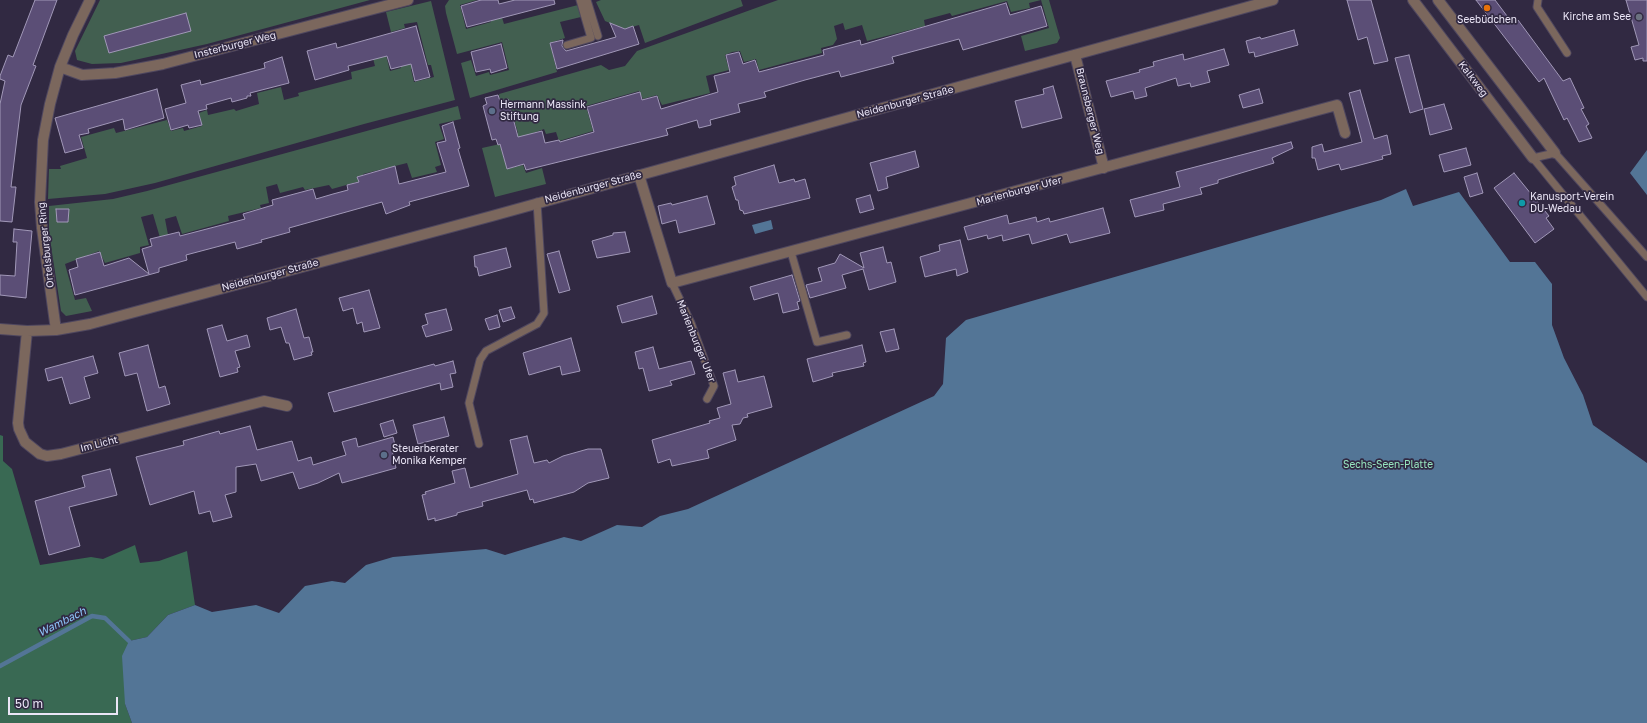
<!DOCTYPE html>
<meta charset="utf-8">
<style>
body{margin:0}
#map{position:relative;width:1647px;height:723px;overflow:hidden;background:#312942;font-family:"Golos Text",sans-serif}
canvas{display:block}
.scale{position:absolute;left:8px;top:697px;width:110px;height:18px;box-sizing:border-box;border:2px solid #eae5f6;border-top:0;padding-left:5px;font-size:12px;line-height:14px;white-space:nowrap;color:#eae5f6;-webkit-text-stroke:3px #312942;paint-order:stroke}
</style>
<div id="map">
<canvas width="1647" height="723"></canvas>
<div class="scale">50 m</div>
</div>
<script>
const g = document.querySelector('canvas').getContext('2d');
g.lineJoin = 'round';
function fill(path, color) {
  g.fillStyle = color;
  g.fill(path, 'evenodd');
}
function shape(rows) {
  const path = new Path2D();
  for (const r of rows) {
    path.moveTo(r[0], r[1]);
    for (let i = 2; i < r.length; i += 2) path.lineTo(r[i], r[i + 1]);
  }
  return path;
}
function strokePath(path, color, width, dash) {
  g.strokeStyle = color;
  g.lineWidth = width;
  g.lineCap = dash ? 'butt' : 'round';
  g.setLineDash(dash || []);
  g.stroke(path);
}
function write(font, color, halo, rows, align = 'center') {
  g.font = font + ' "Golos Text",sans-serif';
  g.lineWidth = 3.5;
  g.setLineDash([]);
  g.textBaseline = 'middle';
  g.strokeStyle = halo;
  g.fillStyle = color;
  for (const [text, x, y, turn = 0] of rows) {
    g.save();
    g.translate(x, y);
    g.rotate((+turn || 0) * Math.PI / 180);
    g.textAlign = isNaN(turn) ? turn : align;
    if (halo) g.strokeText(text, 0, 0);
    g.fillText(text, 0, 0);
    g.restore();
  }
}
fill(shape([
 [100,0,370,0,207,44,121,63,92,64,77,60,75,51],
 [449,0,477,0,460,5,466,29,491,22,489,10,499,8,504,24,578,5,581,17,560,22,565,38,550,43,557,72,470,98,461,63,471,60,476,76,489,72,490,75,509,70,502,42,457,54,446,13,445,6],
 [601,0,741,0,743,6,645,43,639,25,625,29,605,21,596,2],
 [778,0,1049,0,1060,38,1057,43,1025,51,1021,36,1049,28,1041,0,1029,3,1030,8,1011,12,1007,1,952,16,950,13,924,20,925,26,867,41,862,25,845,30,843,23,834,26,837,39,833,45,821,48,822,53,759,70,756,59,744,62,740,51,732,52,725,55,729,70,706,76,710,93,662,105,657,95,643,99,639,91,586,106,593,131,559,141,556,132,546,134,544,129,512,141,510,136,518,133,508,99,500,101,499,94,601,65,609,70,625,66,637,51],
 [431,1,455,100,364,124,155,183,105,194,48,199,49,169,61,169,60,166,87,158,81,137,114,128,116,133,167,120,171,131,183,128,184,131,202,126,199,113,207,110,208,115,234,109,236,111,259,104,257,93,281,87,284,100,299,96,298,93,352,79,351,72,375,66,371,51,384,47,390,71,401,68,396,44,415,67,411,69,414,82,434,77,431,65,428,65,417,22,404,24,405,28,391,32,386,12],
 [458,106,461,119,439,124,444,139,435,142,441,165,435,167,437,172,412,178,407,163,363,174,364,180,332,189,329,185,305,190,303,187,280,193,277,184,266,187,269,203,260,205,261,208,228,216,229,221,182,234,176,216,165,219,169,240,161,241,153,214,141,217,149,245,140,247,140,253,105,263,99,251,65,264,75,300,86,298,92,311,66,316,61,311,49,233,49,206,113,199,147,191],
 [500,144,507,169,523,165,526,173,542,168,546,184,495,197,482,148]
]), '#425f50');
fill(shape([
 [0,435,3,436,3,461,12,469,40,565,91,557,103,559,135,545,140,563,159,561,187,551,195,605,168,615,147,637,129,641,125,704,132,723,0,723]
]), '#396953');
fill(shape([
 [1647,150,1647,195,1630,173],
 [1406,189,1413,206,1459,192,1510,262,1535,262,1552,284,1552,325,1564,358,1583,395,1593,425,1647,463,1647,723,132,723,125,704,122,656,129,641,147,637,168,615,195,605,212,612,256,605,279,613,305,586,332,581,345,583,366,565,393,557,486,549,505,555,564,537,581,541,617,525,642,527,660,516,688,509,934,396,943,384,946,338,966,320,1381,200],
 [771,220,773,229,755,234,752,225]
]), '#537596');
strokePath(shape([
 [0,666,92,616,105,618,129,641]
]), '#537596', 4.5);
const building = shape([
 [35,0,57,0,33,65,36,66,21,105,11,187,16,187,12,222,0,221,0,104,5,81,0,79,0,76,8,55,13,57,35,0],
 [481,0,498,0,499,4,515,0,554,0,555,4,467,27,461,6,481,0],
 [1347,0,1371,0,1388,61,1374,64,1367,37,1358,40,1347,0],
 [1476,0,1495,0,1513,24,1518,20,1563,81,1570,78,1584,108,1581,109,1589,124,1586,126,1592,138,1579,142,1567,118,1564,120,1544,78,1539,82,1476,0],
 [1626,0,1647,0,1647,61,1643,61,1643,58,1635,60,1631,47,1639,45,1626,0],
 [1006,3,1010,15,1041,6,1047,26,963,50,959,39,892,57,894,63,841,77,839,71,805,80,764,92,766,97,738,104,740,112,710,120,711,125,699,128,697,120,666,129,668,135,526,170,524,164,507,169,500,144,498,145,496,139,492,140,483,106,487,104,485,98,498,95,500,101,508,99,518,137,542,131,545,143,559,140,560,142,594,132,587,107,640,92,642,100,657,96,661,109,718,92,714,76,730,72,726,55,739,52,743,64,755,60,759,72,824,55,823,50,860,40,861,45,1006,3],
 [186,13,191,31,109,53,104,36,186,13],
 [610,23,625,29,633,26,639,44,557,69,550,43,563,40,562,46,566,51,616,37,610,23],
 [416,26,430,77,415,81,411,64,391,69,387,56,348,66,349,70,315,80,307,51,336,43,337,48,416,26],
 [1294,30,1298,45,1255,57,1254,52,1249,53,1246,41,1260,37,1261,39,1294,30],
 [501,44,507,68,491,73,490,69,476,72,471,52,501,44],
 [1224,49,1229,65,1207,71,1210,82,1191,87,1190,83,1178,86,1176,78,1145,88,1147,96,1135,99,1133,91,1111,97,1106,81,1140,72,1139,70,1154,66,1153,62,1183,54,1184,60,1224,49],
 [1409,55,1423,109,1410,113,1395,58,1409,55],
 [282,57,289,83,250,93,251,96,247,96,247,98,232,102,231,98,206,105,207,109,198,111,202,125,189,128,188,125,171,130,165,109,186,103,181,85,200,80,201,85,250,72,265,68,264,63,282,57],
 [1053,86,1062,118,1022,128,1015,101,1044,94,1043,89,1053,86],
 [157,89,164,118,125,130,123,119,88,129,89,133,79,135,83,148,65,153,55,118,157,89],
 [1259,89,1263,103,1243,108,1239,95,1259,89],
 [1360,90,1374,139,1387,135,1391,154,1382,156,1383,159,1341,170,1339,164,1318,170,1315,158,1312,158,1312,147,1322,144,1324,152,1362,142,1349,93,1360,90],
 [1444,104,1452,129,1430,135,1424,109,1444,104],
 [453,122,460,148,458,149,469,186,409,202,410,205,386,214,382,202,289,228,290,232,261,240,262,242,237,249,235,242,186,255,187,260,159,268,159,272,75,295,69,270,78,267,76,259,100,252,104,266,129,258,149,274,142,249,152,246,150,239,179,232,180,236,245,219,243,214,273,205,272,200,313,189,316,199,333,194,348,190,347,185,359,182,357,177,395,166,399,184,446,172,437,143,446,141,442,126,453,122],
 [1291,142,1293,148,1272,158,1274,163,1218,180,1218,183,1200,188,1202,194,1163,204,1164,210,1135,217,1130,200,1180,187,1176,172,1291,142],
 [1466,148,1471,165,1444,172,1439,155,1466,148],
 [915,151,919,167,886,177,888,188,878,191,870,163,915,151],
 [774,165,779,183,794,179,795,182,805,179,810,198,744,214,743,211,740,210,738,200,736,200,732,187,736,185,734,177,774,165],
 [1477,173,1483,193,1470,197,1464,177,1477,173],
 [1514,173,1549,216,1546,218,1554,229,1535,243,1494,188,1514,173],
 [870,195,874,209,860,213,856,199,870,195],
 [707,196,715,224,679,233,676,220,662,224,658,206,671,203,672,205,707,196],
 [1103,208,1110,233,1070,243,1067,234,1032,244,1029,234,1003,241,1002,235,988,239,987,235,968,240,964,227,1007,215,1009,224,1036,217,1037,222,1049,218,1050,222,1103,208],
 [56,209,69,209,68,222,57,222,56,209],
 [14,229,32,231,26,298,0,295,0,275,15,276,17,242,13,242,14,229],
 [625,232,630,252,597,258,592,241,613,235,613,233,625,232],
 [960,240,968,272,957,276,956,269,925,277,920,257,940,251,939,245,960,240],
 [883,247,887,263,891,262,896,282,869,290,863,269,842,275,846,288,810,298,806,285,822,281,818,268,835,263,840,254,864,268,860,253,883,247],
 [506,248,511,267,479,276,477,267,475,267,474,256,506,248],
 [559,251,570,290,559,293,547,254,559,251],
 [792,275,800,301,797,302,799,309,783,313,778,293,754,300,750,287,792,275],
 [369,290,380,328,364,332,362,322,357,324,353,308,343,311,339,298,369,290],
 [652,296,657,314,622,323,617,306,652,296],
 [511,307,515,318,503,322,499,310,511,307],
 [296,309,304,338,309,337,313,352,311,352,312,355,294,360,289,343,286,343,281,327,270,330,267,318,296,309],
 [446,309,452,330,426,337,422,326,428,324,425,314,446,309],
 [497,315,500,327,489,330,485,319,497,315],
 [222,325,227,341,247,335,250,347,235,351,240,367,237,368,238,372,220,377,207,329,222,325],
 [894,329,899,349,886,352,880,332,894,329],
 [571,338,580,371,562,375,560,366,529,375,523,353,571,338],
 [148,345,159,388,165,386,170,404,147,411,137,373,125,376,119,353,148,345],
 [862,345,866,362,863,363,864,366,832,373,833,376,813,382,807,359,862,345],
 [653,347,659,369,691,361,695,374,670,381,672,385,649,391,643,368,639,369,635,352,653,347],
 [93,356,98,373,84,377,90,398,70,404,62,377,48,381,45,369,93,356],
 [453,361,456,373,450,374,453,387,441,390,440,383,334,412,328,393,434,364,435,366,453,361],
 [735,370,738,382,764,376,772,407,747,414,748,417,743,418,740,424,732,425,736,440,707,450,709,458,672,466,670,459,658,463,652,440,710,423,709,421,720,418,717,408,731,404,723,373,735,370],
 [444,417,449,436,418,444,413,425,444,417],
 [393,420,397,433,384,437,380,424,393,420],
 [250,426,257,450,292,441,298,461,311,457,313,465,346,455,342,442,356,438,358,447,393,437,396,449,392,450,396,468,342,483,339,473,318,483,299,489,293,472,261,481,256,464,236,467,236,492,225,495,232,517,213,522,210,511,199,514,194,491,150,505,136,457,184,445,183,441,219,431,220,434,250,426],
 [527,436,534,463,547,460,549,463,563,456,588,449,601,449,609,478,588,483,574,492,534,503,533,499,530,500,527,490,482,502,483,506,457,513,457,515,435,521,435,518,428,520,422,495,426,494,425,492,455,483,452,471,465,468,470,488,518,474,510,440,527,436],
 [110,469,117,495,69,507,80,546,49,555,35,501,85,487,82,476,110,469]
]);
fill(building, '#5b4e76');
strokePath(building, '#a198b8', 1);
const lane = shape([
 [587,0,598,36],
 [1538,0,1537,7,1567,53],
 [567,45,591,38,580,0],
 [791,252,817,342,847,335],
 [1647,257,1555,153,1533,158,1647,297],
 [672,283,691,323,714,386,707,399],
 [479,444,469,403,480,360,486,351,537,324,544,313,537,202]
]);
const street = shape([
 [1413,0,1533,158],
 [1438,0,1555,153],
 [1075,55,1104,168],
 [60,67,82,75,115,73,163,64,408,0],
 [639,175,672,283,1337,105,1345,133],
 [0,329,27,331,56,330,90,324,492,216,1273,0],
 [56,330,42,228,40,202,43,140,50,104,60,67,73,35,90,0],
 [27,331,18,423,19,429,25,442,40,454,47,456,61,454,264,401,287,406]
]);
strokePath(lane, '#4f475f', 9);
strokePath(street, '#4f475f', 12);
strokePath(lane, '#7b675d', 7);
strokePath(street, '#7b675d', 10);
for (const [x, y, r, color] of [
 [1487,8,4,"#e8710a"],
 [1639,17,4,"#6b7280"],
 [492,111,4,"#5c6f8a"],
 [1522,203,4,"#0f9aa8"],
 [384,455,4,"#5c6f8a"]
]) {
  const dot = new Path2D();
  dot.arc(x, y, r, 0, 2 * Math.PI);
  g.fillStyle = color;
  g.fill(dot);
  strokePath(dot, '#312942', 1.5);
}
write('10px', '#eae5f6', '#312942', [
 ["Kirche am See",1631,17,"right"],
 ["Seebüdchen",1487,20,"center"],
 ["Hermann Massink",500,105],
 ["Stiftung",500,117],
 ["Kanusport-Verein",1530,197],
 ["DU-Wedau",1530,209],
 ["Steuerberater",392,449],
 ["Monika Kemper",392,461]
], 'left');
write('10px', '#eae5f6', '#312942', [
 ["Insterburger Weg",235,45,-14],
 ["Kalkweg",1473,79,53],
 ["Neidenburger Straße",905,102,-15],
 ["Braunsberger Weg",1090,111,76],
 ["Neidenburger Straße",593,187,-15],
 ["Marienburger Ufer",1019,191,-15],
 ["Ortelsburger Ring",46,245,-96],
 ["Neidenburger Straße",270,275,-15],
 ["Marienburger Ufer",696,341,68],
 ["Im Licht",99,444,-14]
]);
write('10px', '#96e5bf', '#312942', [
 ["Sechs-Seen-Platte",1388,465]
]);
write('italic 11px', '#8ec4f9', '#312942', [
 ["Wambach",62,622,-27]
]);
</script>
